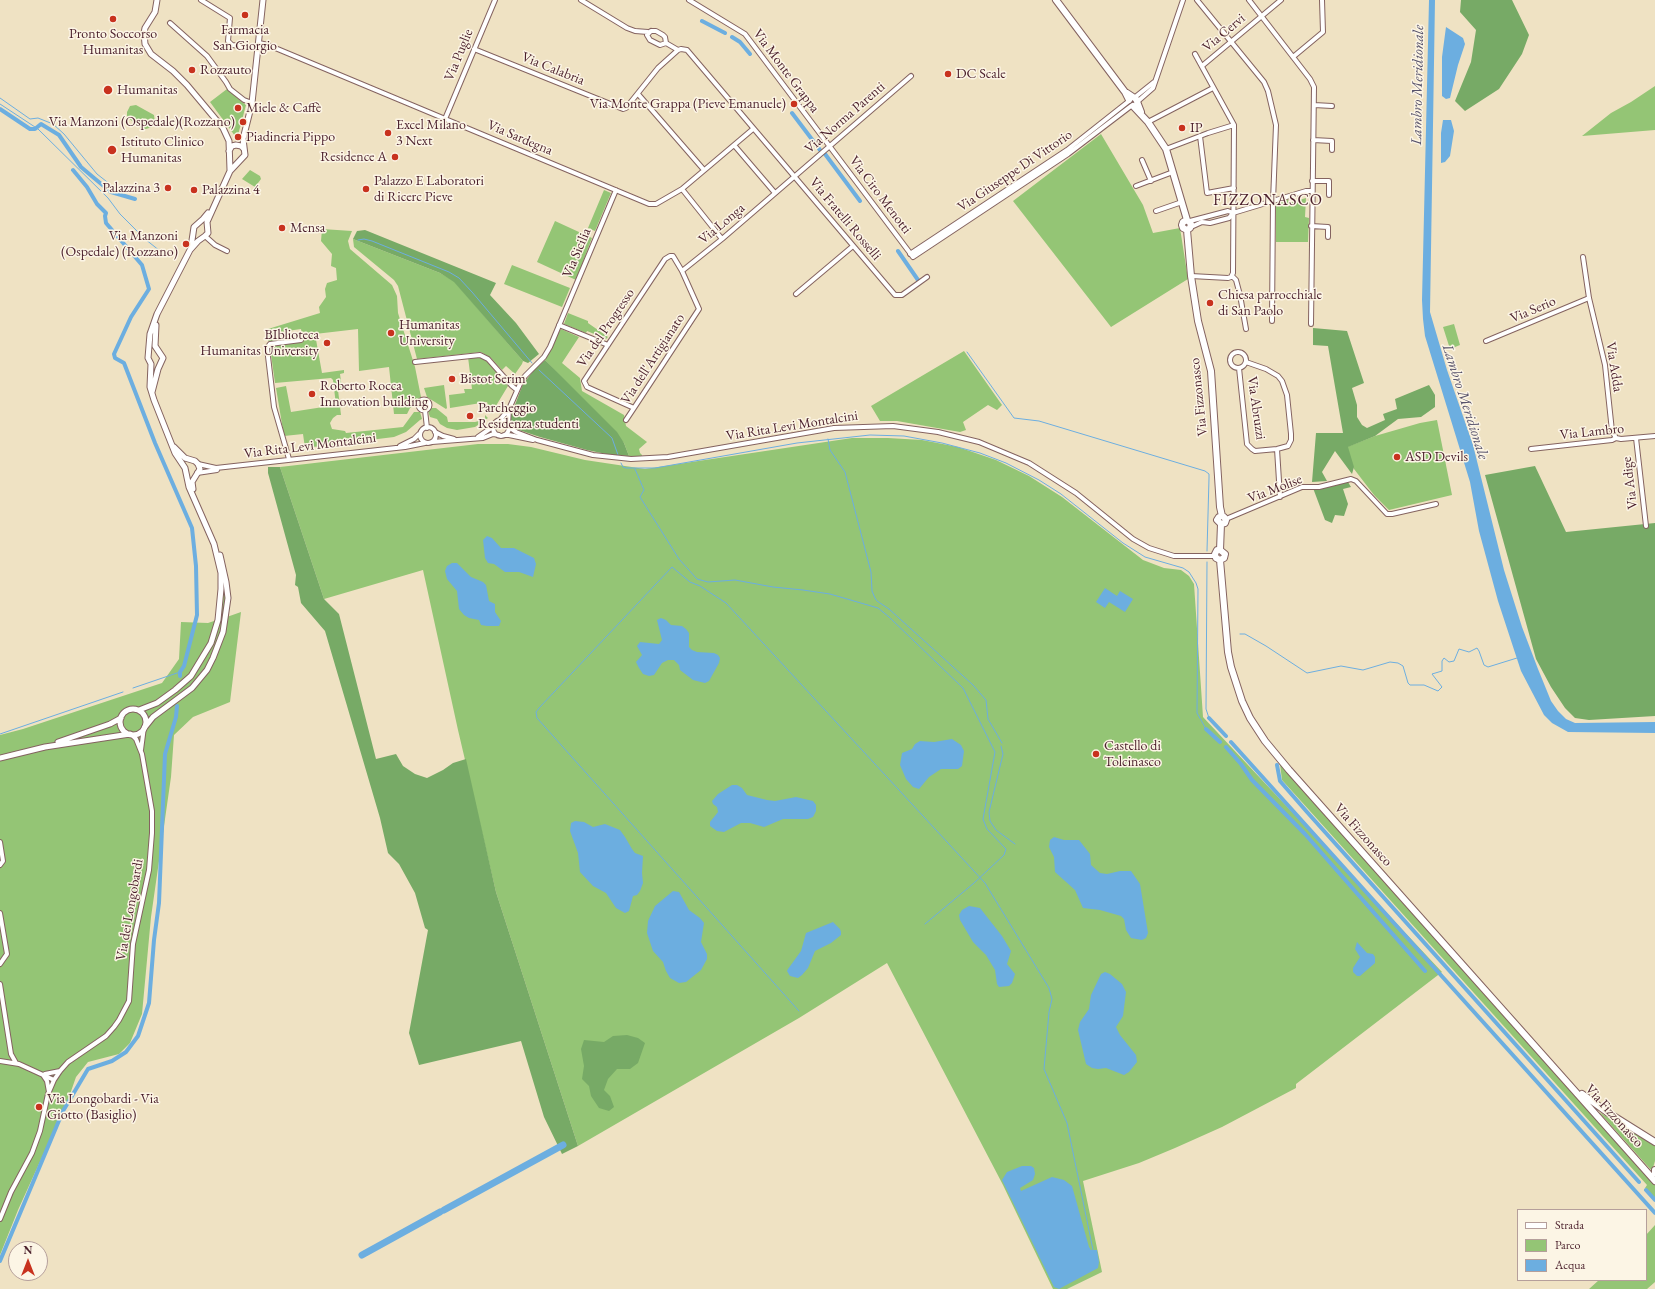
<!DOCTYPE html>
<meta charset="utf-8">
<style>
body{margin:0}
#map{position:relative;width:1655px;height:1289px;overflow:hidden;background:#efe2c3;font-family:"EB Garamond",serif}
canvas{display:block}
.legend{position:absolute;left:1517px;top:1209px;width:130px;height:72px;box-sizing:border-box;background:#fcf5e5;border:1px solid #b59f9b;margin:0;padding:5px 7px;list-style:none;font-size:12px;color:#4a1f2b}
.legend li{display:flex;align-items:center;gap:8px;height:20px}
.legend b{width:20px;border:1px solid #b59f9b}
.north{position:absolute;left:8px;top:1241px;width:40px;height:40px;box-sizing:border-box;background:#fcf5e5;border:1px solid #b59f9b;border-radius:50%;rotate:0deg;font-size:11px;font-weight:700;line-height:16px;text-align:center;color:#4a1f2b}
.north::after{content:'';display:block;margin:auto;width:14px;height:18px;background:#c8321e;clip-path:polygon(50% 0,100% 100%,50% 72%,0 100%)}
</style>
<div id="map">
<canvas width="1655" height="1289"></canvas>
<ul class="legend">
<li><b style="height:5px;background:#fff"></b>Strada</li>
<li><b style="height:11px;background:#94c575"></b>Parco</li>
<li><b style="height:11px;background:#6caee0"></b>Acqua</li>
</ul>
<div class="north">N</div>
</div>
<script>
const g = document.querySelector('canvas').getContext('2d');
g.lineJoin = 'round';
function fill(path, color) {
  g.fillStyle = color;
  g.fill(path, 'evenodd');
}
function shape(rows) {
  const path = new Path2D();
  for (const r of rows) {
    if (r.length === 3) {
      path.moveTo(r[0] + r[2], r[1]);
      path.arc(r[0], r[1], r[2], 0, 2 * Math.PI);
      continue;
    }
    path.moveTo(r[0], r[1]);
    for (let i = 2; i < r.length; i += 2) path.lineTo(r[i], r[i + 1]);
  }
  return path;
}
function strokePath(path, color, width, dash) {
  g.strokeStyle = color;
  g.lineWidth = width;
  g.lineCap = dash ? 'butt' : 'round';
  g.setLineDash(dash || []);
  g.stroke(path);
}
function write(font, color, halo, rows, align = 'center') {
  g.font = font + ' "EB Garamond",serif';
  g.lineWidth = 3;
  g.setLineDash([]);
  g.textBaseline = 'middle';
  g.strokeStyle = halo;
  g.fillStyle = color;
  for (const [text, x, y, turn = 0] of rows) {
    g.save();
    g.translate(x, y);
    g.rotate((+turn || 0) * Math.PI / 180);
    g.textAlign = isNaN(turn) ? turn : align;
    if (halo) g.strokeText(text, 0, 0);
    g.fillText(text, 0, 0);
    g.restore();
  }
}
fill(shape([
 [1655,86,1655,130,1582,136,1611,113,1631,102],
 [227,89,246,105,238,135,235,136,210,102],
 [136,105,154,115,155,123,152,127,146,129,141,128,127,117,127,112,130,106],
 [1101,134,1143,205,1153,233,1180,228,1188,279,1111,327,1013,201],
 [250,170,260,176,261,179,255,187,242,179],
 [604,190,611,193,595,231,588,228],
 [1306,198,1305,217,1309,218,1308,242,1276,242,1276,204,1288,199,1289,203],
 [555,221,592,238,576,280,537,262],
 [322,229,352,231,348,241,350,249,392,285,397,296,398,313,415,367,421,397,418,404,410,408,407,414,394,414,389,367,359,371,358,329,315,334,322,373,344,370,344,373,340,374,342,388,338,390,341,415,337,415,333,418,330,423,332,429,345,431,346,433,403,427,414,412,420,412,422,419,420,420,406,432,394,437,305,448,303,434,284,436,276,388,286,386,291,412,336,405,333,380,331,378,275,383,270,347,303,342,301,329,280,332,280,341,268,341,267,335,268,329,320,313,319,307,326,297,325,289,327,283,337,280,336,268,331,266,332,254,321,241],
 [353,239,440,273,454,281,523,361,522,364,515,374,506,366,502,370,491,358,481,352,417,359,398,286,394,280,354,247],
 [512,265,570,288,562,307,504,284],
 [568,313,588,321,588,323,608,337,606,339,587,331,586,333,564,324],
 [1454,324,1460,345,1450,349,1443,327],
 [561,329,579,337,562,363,580,378,582,391,624,415,626,426,647,442,639,449,640,453,642,455,642,456,629,456,624,443,545,360,557,335],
 [964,351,1002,405,997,410,988,405,963,422,966,430,960,432,897,421,880,421,871,406],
 [468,357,481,358,488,362,508,386,491,414,487,402,450,408,449,395,465,393,464,389,472,389],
 [444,385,447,408,446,409,427,397,424,388],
 [430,408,436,408,447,417,448,422,475,422,483,420,485,418,485,415,488,418,475,427,457,430,447,428,440,424,437,419,430,417,428,411],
 [1437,420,1452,495,1389,510,1374,495,1354,469,1347,447,1375,436,1420,423],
 [852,438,888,438,922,440,958,447,996,460,1029,476,1062,497,1143,560,1164,568,1181,570,1189,576,1194,584,1203,717,1442,972,1296,1084,1296,1088,1222,1127,1175,1148,1139,1163,1083,1181,1102,1272,1067,1289,1053,1289,1003,1185,887,963,799,1018,578,1146,496,892,458,730,423,570,324,599,280,467,478,444,508,444,531,447,585,460,645,469],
 [224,575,226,599,224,618,241,612,230,702,193,717,174,735,171,777,151,917,142,1014,130,1043,119,1054,88,1062,76,1077,68,1100,18,1210,0,1255,0,735,23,729,162,683,179,659,181,622,208,623,220,619,223,602],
 [1280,764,1636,1164,1655,1185,1655,1198,1645,1188,1647,1185,1282,780],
 [1599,1112,1655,1146,1655,1161,1652,1171],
 [1655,1225,1655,1282,1647,1289,1589,1289,1599,1280,1646,1280,1646,1235]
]), '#94c575');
fill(shape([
 [1461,0,1512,0,1529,35,1522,54,1499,89,1465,111,1455,101,1471,62,1476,30,1460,12],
 [365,230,496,283,490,295,516,323,539,354,528,363,523,361,454,282,440,273,353,239,357,231],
 [1313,328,1347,331,1364,383,1352,388,1357,405,1357,417,1362,425,1367,428,1385,420,1383,414,1397,409,1395,399,1429,385,1435,395,1435,407,1421,417,1398,419,1375,436,1348,447,1354,467,1352,474,1335,451,1322,472,1327,481,1312,482,1316,433,1343,433,1328,346,1313,345],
 [545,360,617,432,624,443,629,456,611,455,587,450,540,437,513,428,511,424,511,415,523,384,534,370],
 [1535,466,1566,532,1655,523,1655,716,1589,720,1575,718,1565,708,1551,687,1536,659,1485,475],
 [268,467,280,467,324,599,339,614,376,759,396,754,403,766,415,774,427,778,443,770,453,763,466,759,496,892,578,1146,562,1154,544,1117,521,1041,419,1065,409,1033,428,930,425,928,415,893,399,864,388,853,380,818,325,631,301,603,298,587,295,585,296,575,268,473],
 [1348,482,1351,487,1343,489,1348,504,1344,516,1335,515,1332,523,1325,520,1313,488],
 [627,1035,638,1038,645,1043,638,1063,630,1069,617,1069,608,1079,604,1090,610,1096,614,1107,609,1111,599,1108,591,1096,589,1086,582,1079,584,1066,581,1049,584,1040,604,1042,613,1036]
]), '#7a6');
fill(shape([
 [1429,0,1435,0,1430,312,1447,370,1473,445,1504,570,1522,627,1538,669,1551,701,1558,711,1566,719,1575,723,1655,722,1655,733,1568,732,1552,723,1544,715,1521,671,1498,601,1479,531,1470,482,1425,336,1423,319,1422,300],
 [1446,27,1463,38,1465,44,1458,65,1450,98,1446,99,1442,96,1442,57],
 [1443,120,1451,120,1454,131,1450,156,1445,162,1441,163,1441,133],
 [487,536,492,538,501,548,514,548,534,558,536,564,533,577,519,572,505,572,494,564,488,563,485,558,483,540],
 [452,563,457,563,471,577,483,582,486,585,489,601,495,604,495,612,501,621,499,626,487,626,481,625,479,620,469,618,464,615,459,609,457,591,447,579,445,571,447,566],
 [1105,588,1117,596,1120,591,1133,599,1125,612,1109,602,1105,608,1096,602],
 [661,618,666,620,671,625,682,626,686,629,689,633,689,647,692,650,697,652,714,653,718,655,720,658,719,663,709,681,705,683,693,680,680,670,679,665,674,660,668,660,662,663,654,675,649,676,643,674,639,668,636,662,642,655,637,646,640,642,659,644,662,640,657,620],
 [952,739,961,745,964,751,962,766,958,769,941,769,929,777,919,789,913,787,906,779,900,765,902,753,912,749,915,744,920,741,934,742],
 [732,785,737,785,742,788,747,795,767,800,775,801,796,797,813,801,816,805,816,811,813,817,808,819,783,819,764,827,750,823,741,823,724,832,717,831,710,826,710,822,718,812,717,807,713,804,712,801,718,794],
 [575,821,584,822,593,827,605,824,620,830,625,837,632,849,635,853,643,856,642,873,643,883,640,891,637,895,633,896,629,911,625,913,616,908,606,893,593,886,580,872,578,853,570,831,571,823],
 [1054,837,1064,840,1079,840,1090,854,1091,865,1100,873,1107,874,1120,871,1131,871,1140,884,1148,933,1146,938,1142,940,1131,938,1126,930,1124,919,1121,916,1100,910,1083,908,1075,890,1055,872,1054,857,1049,847,1050,840],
 [673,891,679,892,689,910,700,918,704,923,701,942,707,954,707,959,701,970,686,982,679,983,670,978,666,971,663,962,653,951,647,933,648,921,655,906],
 [969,906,980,908,1002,936,1011,951,1007,964,1015,974,1012,983,1009,986,999,987,997,984,995,970,986,955,973,942,960,920,959,915,962,910],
 [833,922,840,929,841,932,841,935,831,943,815,951,808,968,802,975,798,978,790,976,787,971,788,969,801,951,806,933],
 [1357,942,1367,953,1373,954,1375,957,1375,963,1360,976,1357,976,1353,972,1353,968,1360,957,1355,949],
 [1105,972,1110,974,1122,984,1126,992,1123,1016,1116,1027,1120,1035,1136,1055,1137,1062,1129,1072,1124,1075,1106,1068,1098,1069,1092,1068,1086,1064,1078,1030,1080,1022,1089,1009,1091,995,1101,974],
 [1022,1166,1031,1166,1034,1168,1035,1174,1033,1180,1020,1188,1021,1191,1052,1177,1064,1180,1072,1186,1089,1247,1091,1250,1097,1250,1099,1262,1098,1268,1059,1289,1054,1287,1002,1180,1007,1172]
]), '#6caee0');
strokePath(shape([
 [0,98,30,119,38,118,53,124,64,134,97,174,111,185,111,187],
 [0,104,38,129,108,198,120,214,145,239,165,255],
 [358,240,364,239,372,241,449,272,459,278,472,292,532,363],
 [967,352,1014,418,1039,421,1205,471,1209,474,1209,478,1207,551],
 [539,370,612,438,618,455],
 [828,439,830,450,845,472,871,572,872,591,875,598,877,601,889,609,973,685,986,700,988,719,1002,743],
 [621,463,623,467,626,468,655,468,797,443,870,435,904,436,942,443,980,453,1006,463,1039,480,1061,494,1123,543,1145,557,1183,568,1189,572,1196,583,1198,589,1197,713,1206,729],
 [635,469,644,490,640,497,679,559,697,579,708,582,735,580,773,587,803,590,830,594,878,608,889,617,963,688,995,752,983,819,987,829,1006,849,1004,855,974,883,925,924],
 [1207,562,1206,709,1209,718],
 [1240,634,1245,634,1266,646,1307,673,1341,666,1363,670,1390,662,1398,663,1403,666,1408,683,1410,685,1424,685,1438,691,1442,687,1432,674,1442,671,1442,661,1444,658,1449,662,1454,661,1459,649,1469,652,1477,648,1479,651,1484,665,1488,667,1517,658],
 [133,688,180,672],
 [0,734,123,692],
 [1001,746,1003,754,989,812,990,821,996,830,1015,844],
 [799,1011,537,718,536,712,539,708,672,567,690,582,700,586,726,603,985,883,1049,988,1052,999,1049,1012,1044,1069,1067,1123,1093,1250]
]), '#6caee0', 1);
strokePath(shape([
 [702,21,725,33],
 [732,37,740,42,750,54],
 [0,109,30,129,35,129,41,124,59,135,81,167,94,178,111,192,135,199],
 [792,113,820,150],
 [825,154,860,201],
 [73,170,87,187,97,204,106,213,105,216,106,223,142,265,149,289,131,317,114,354,115,358,124,363,155,443,192,528,196,566,197,615,184,666,180,672,180,676],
 [898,251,918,280],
 [1209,718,1226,736],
 [1206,729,1220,742],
 [1231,742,1655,1213],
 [1226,747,1241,764,1252,780,1305,834,1425,971],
 [1277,765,1280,781,1307,812,1639,1182],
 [1646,1190,1655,1200],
 [0,1261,63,1111,88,1069,112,1061,126,1052,138,1036,149,1003,154,940,159,903,165,754,176,717,177,706]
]), '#6caee0', 4);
strokePath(shape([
 [444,1210,563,1145],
 [362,1255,440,1212]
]), '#6caee0', 7);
const minor = shape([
 [201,0,230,18,228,41,232,45,259,48],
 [581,0,627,28,635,31,648,32],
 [689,0,745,34,913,257,1068,154,1131,106],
 [1197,0,1264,82,1268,91,1276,125,1273,201,1272,321],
 [1249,0,1310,79,1314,87,1311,324],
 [170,23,207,56,226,82,230,89,244,100,252,103],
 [651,31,656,31,663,35,665,37,666,43,660,45,650,40,647,35,651,31],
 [259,43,268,45,649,204,656,204,682,189,753,129],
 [666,43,678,50],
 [474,49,623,109,626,108,658,68,678,50,681,49,687,50,895,295,902,295,927,277],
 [1293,57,1323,32,1322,0],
 [1202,66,1281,0],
 [638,94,704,170],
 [1134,98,1154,82],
 [1137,102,1153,88,1183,0],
 [1314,105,1332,106],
 [445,119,495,0],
 [1148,122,1213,88],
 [1200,136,1207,193,1234,188],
 [1313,140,1332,141,1332,150],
 [734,145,775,193],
 [1166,149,1208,133,1234,125],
 [1142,160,1151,181],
 [1312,181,1329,181,1329,195],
 [1136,186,1173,172],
 [682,189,722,239],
 [1156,211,1182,202],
 [1233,213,1306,191,1311,191],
 [1190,221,1228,211,1233,213,1229,218,1210,223,1202,222,1191,227],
 [1311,226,1328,227,1328,237],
 [205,236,215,245,227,251],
 [910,254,1067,150,1129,101],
 [1583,257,1589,298,1605,365,1612,431,1616,438],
 [682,271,722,239,911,76],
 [1191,276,1228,278,1231,277,1233,273,1234,125,1195,54],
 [1232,276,1236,280,1240,295,1246,329],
 [796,294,853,246],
 [559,325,608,345],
 [1486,341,1589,298],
 [1238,360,8],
 [415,362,480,355,488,359,512,386,517,390],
 [1239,368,1247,444,1252,449,1255,451,1277,449,1288,446,1291,440,1291,434,1287,395,1282,381,1278,376,1266,369,1246,362],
 [424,405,5.5],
 [425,410,427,428],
 [626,420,634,408,699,309,682,271,673,256,670,256,665,259,584,381,587,387,634,408],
 [501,428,8],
 [499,421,509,409],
 [508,424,509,409,520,384,525,376,544,357,550,347,616,190],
 [509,427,516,432,537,440,593,455,631,459,668,457,834,428,893,426,938,432,979,442,1029,463,1076,493,1133,539,1149,548,1174,556,1215,556],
 [428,435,8],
 [435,432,443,436,454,439],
 [504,435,509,435,533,440],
 [478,437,494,426],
 [1636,438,1646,526],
 [432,442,483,438,493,434,499,435],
 [400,446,414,439,419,434],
 [1277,449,1280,497],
 [1531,449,1612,440,1616,438,1621,439,1655,436],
 [289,459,274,407,267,348,270,344,301,340],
 [198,464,216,468,405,447,425,443],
 [197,473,217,470],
 [1226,519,1302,487,1319,487,1351,479,1356,481,1387,514,1392,514,1436,504],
 [141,750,144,727],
 [0,842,3,861,0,865],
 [0,913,7,954,0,964],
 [0,984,11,1054,16,1063],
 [0,1061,19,1064,54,1080],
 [45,1074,60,1071],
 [43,1075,47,1081,49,1092],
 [0,1219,11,1192,32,1153,40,1131,48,1094,54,1080,60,1071,68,1062,106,1036,114,1027,119,1020,129,1001,133,944,149,870,152,833,152,811,142,754,136,739,131,734]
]);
const tertiary = shape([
 [157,0,155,12,145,28,144,33,145,44,151,54,173,71,187,85,223,128,229,141,230,170],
 [229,151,232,146,236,145,241,146,244,149],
 [191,247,194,227,203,219,208,213],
 [152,392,158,369,163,358,155,346,156,325],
 [174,447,185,458,195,461,198,464,200,469,192,482,193,489],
 [133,722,13],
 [139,710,157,703,175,690,191,676,211,643,218,620,221,589,221,573,214,544,189,487,185,468,175,453,154,400,150,387,151,364,148,358,150,334,157,314,190,250,198,241,205,236,208,233,207,222,230,171,245,155,243,139,252,103,263,0],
 [145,727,153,717,192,688,207,670,213,658,223,632,228,598,226,582,220,555],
 [58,742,110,724,121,718],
 [0,758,45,747,130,734]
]);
const secondary = shape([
 [1056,0,1125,92,1129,100],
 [1127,93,1136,99,1141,112],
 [1133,106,1148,122,1166,149,1187,220,1191,224,1190,228,1187,230],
 [1187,220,1183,222,1182,225,1183,228,1187,230],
 [1187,230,1191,276,1198,321,1211,371,1220,507,1222,516,1224,517,1226,520,1225,523,1221,524],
 [1220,550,1221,524,1217,520,1219,517,1222,516],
 [1220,550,1217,550,1215,554,1216,558,1220,560],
 [1220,550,1225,554,1224,558,1220,560],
 [1220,560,1228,652,1231,667,1242,701,1250,718,1265,741,1289,770,1655,1181],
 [1582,1094,1607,1112,1655,1142],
 [1655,1170,1655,1173]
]);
strokePath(minor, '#846360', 6);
strokePath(tertiary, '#846360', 7);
strokePath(secondary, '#846360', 8);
strokePath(minor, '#fff', 4);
strokePath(tertiary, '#fff', 5);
strokePath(secondary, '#fff', 6);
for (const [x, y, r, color] of [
 [245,15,4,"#c8321e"],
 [113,19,4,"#c8321e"],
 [192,70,4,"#c8321e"],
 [948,74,4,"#c8321e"],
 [108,90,5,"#c8321e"],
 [794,104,4,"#c8321e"],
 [238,108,4,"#c8321e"],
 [243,122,4,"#c8321e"],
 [1182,128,4,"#c8321e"],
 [388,133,4,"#c8321e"],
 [238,137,4,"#c8321e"],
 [112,150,5,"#c8321e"],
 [395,157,4,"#c8321e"],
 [168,188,4,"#c8321e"],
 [366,189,4,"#c8321e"],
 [194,190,4,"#c8321e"],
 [282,228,4,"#c8321e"],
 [186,244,4,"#c8321e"],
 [1210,303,4,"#c8321e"],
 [391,333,4,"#c8321e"],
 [327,343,4,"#c8321e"],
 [452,379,4,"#c8321e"],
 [312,394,4,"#c8321e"],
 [470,416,4,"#c8321e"],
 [1397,457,4,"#c8321e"],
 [1096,754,4,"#c8321e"],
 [39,1107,4,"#c8321e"]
]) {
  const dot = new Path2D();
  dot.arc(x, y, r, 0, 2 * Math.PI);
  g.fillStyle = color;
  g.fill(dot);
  strokePath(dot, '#fcf5e5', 1.5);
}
write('14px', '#4a1f2b', '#fcf5e5', [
 ["Farmacia",245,30,"center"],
 ["San Giorgio",245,46,"center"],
 ["Pronto Soccorso",113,34,"center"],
 ["Humanitas",113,50,"center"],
 ["Rozzauto",200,70],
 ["DC Scale",956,74],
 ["Humanitas",117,90],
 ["Via Monte Grappa (Pieve Emanuele)",786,104,"right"],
 ["Miele & Caffè",246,108],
 ["Via Manzoni (Ospedale)(Rozzano)",235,122,"right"],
 ["Excel Milano",396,125],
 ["3 Next",396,141],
 ["IP",1190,128],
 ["Piadineria Pippo",246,137],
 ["Istituto Clinico",121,142],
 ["Humanitas",121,158],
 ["Residence A",387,157,"right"],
 ["Palazzo E Laboratori",374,181],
 ["di Ricerc Pieve",374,197],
 ["Palazzina 3",160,188,"right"],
 ["Palazzina 4",202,190],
 ["Mensa",290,228],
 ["Via Manzoni",178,236,"right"],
 ["(Ospedale) (Rozzano)",178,252,"right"],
 ["Chiesa parrocchiale",1218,295],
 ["di San Paolo",1218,311],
 ["Humanitas",399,325],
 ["University",399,341],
 ["BIblioteca",319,335,"right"],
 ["Humanitas University",319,351,"right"],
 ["Bistot Serim",460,379],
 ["Roberto Rocca",320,386],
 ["Innovation building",320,402],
 ["Parcheggio",478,408],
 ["Residenza studenti",478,424],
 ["ASD Devils",1405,457],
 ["Castello di",1104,746],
 ["Tolcinasco",1104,762],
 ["Via Longobardi - Via",47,1099],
 ["Giotto (Basiglio)",47,1115]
], 'left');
write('14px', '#4a1f2b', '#fcf5e5', [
 ["Via Cervi",1224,33,-40],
 ["Via Puglie",459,55,-68],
 ["Via Calabria",553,69,22],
 ["Via Monte Grappa",786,71,53],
 ["Via Norma Parenti",845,118,-41],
 ["Via Sardegna",520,138,23],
 ["Via Giuseppe Di Vittorio",1015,171,-34],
 ["Via Ciro Menotti",880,195,53],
 ["Via Fratelli Rosselli",845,219,50],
 ["Via Longa",722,224,-40],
 ["Via Sicilia",577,253,-67],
 ["Via Serio",1533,310,-23],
 ["Via del Progresso",606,328,-56],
 ["Via dell'Artigianato",653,359,-57],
 ["Via Adda",1614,367,81],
 ["Via Fizzonasco",1199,397,-96],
 ["Via Abruzzi",1256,408,82],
 ["Via Rita Levi Montalcini",792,426,-9],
 ["Via Lambro",1592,432,-6],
 ["Via Rita Levi Montalcini",310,446,-7],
 ["Via Adige",1630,483,-97],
 ["Via Molise",1275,489,-21],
 ["Via Fizzonasco",1363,835,48],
 ["Via dei Longobardi",130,910,-80],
 ["Via Fizzonasco",1614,1116,48]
]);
write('italic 15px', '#56516a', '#fcf5e5', [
 ["Lambro Meridionale",1418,85,-89],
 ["Lambro Meridionale",1465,402,72]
]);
g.letterSpacing = '1px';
write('16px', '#4a1f2b', '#fcf5e5', [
 ["FIZZONASCO",1268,201]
]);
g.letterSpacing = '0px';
</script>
